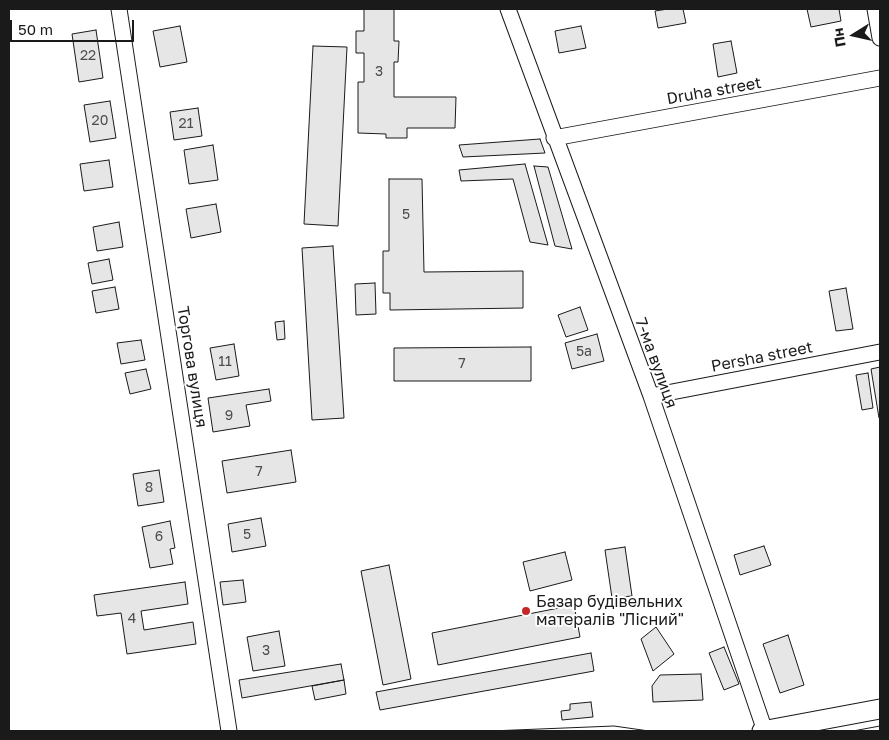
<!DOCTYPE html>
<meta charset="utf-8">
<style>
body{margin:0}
#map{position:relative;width:889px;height:740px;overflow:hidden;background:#fff;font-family:"Golos Text",sans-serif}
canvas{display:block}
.frame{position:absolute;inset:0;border:10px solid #1a1a1a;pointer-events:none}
.north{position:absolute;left:829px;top:10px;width:50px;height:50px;-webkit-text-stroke:4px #fff;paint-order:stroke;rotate:260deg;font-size:14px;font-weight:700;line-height:20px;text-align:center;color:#1a1a1a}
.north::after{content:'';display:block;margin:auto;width:18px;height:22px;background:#1a1a1a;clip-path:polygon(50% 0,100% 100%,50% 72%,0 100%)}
.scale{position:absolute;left:10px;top:20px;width:124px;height:22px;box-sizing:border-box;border:2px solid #1a1a1a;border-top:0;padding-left:6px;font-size:15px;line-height:18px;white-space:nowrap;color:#1a1a1a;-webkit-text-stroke:4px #fff;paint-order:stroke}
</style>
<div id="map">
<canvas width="889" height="740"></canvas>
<div class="frame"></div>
<div class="north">Пн</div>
<div class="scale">50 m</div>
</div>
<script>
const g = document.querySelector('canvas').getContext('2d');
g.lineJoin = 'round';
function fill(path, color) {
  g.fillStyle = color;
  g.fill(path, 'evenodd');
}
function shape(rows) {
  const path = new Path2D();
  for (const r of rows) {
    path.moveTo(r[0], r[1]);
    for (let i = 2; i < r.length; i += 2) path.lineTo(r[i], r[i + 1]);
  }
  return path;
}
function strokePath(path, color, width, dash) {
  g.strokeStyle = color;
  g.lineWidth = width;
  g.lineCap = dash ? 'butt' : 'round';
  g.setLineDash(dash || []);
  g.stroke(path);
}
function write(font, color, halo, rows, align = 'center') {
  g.font = font + ' "Golos Text",sans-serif';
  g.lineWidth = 4;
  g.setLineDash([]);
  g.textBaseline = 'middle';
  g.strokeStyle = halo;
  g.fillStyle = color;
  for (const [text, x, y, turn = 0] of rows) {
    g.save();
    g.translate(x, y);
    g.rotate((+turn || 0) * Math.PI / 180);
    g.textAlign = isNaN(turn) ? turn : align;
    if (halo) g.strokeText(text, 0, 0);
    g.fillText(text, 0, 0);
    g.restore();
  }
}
const building = shape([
 [364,9,394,9,394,41,399,41,398,62,394,62,394,97,456,97,455,128,407,128,407,138,386,138,386,134,358,133,358,82,364,82,364,53,356,53,356,31,364,31,364,9],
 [668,9,683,9,686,23,658,28,655,11,668,9],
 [807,9,839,9,841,21,811,27,807,9],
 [180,26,187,62,160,67,153,31,180,26],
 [581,26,586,48,559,53,555,31,581,26],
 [96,30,103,78,79,82,72,34,96,30],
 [731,41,737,73,718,77,713,44,731,41],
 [313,46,347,47,338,226,304,224,313,46],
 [110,101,116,138,90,142,84,105,110,101],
 [198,108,202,136,174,140,170,112,198,108],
 [540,139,545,153,463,157,459,145,540,139],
 [213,145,218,180,189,184,184,150,213,145],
 [109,160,113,187,84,191,80,164,109,160],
 [525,164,548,245,530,242,513,179,461,181,459,170,525,164],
 [534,166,548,167,572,249,555,246,534,166],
 [389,179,422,179,424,272,523,271,523,308,390,310,390,293,383,293,383,251,389,251,389,179],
 [216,204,221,232,191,238,186,209,216,204],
 [119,222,123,247,97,251,93,227,119,222],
 [333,246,344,418,312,420,302,248,333,246],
 [109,259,113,280,92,284,88,263,109,259],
 [375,283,376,314,356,315,355,284,375,283],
 [115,287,119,309,96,313,92,291,115,287],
 [846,288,853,329,836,331,829,291,846,288],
 [580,307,588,330,566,337,558,315,580,307],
 [284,321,285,339,277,340,275,322,284,321],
 [597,334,604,361,572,369,565,343,597,334],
 [141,340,145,360,121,364,117,343,141,340],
 [234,344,239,376,216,380,210,348,234,344],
 [531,347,531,381,394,381,394,348,531,347],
 [880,367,880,417,879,418,871,369,880,367],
 [146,369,151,389,130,394,125,373,146,369],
 [868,373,873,408,862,410,856,375,868,373],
 [269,389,271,401,246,405,250,426,213,432,208,398,269,389],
 [291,450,296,482,227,493,222,461,291,450],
 [159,470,164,502,138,506,133,474,159,470],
 [261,518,266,546,232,552,228,524,261,518],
 [170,521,175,548,170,549,173,564,150,568,142,527,170,521],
 [764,546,771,565,740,575,734,555,764,546],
 [625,547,632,596,612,598,605,550,625,547],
 [565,552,572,580,530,591,523,562,565,552],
 [389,565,411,679,383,685,361,571,389,565],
 [243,580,246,602,223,605,220,582,243,580],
 [185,582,188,604,141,611,144,630,193,622,196,644,127,654,121,613,97,616,94,595,185,582],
 [574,605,580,637,438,665,432,633,574,605],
 [656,627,674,654,653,671,641,639,656,627],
 [279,631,285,666,253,671,247,637,279,631],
 [788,635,804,685,780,693,763,644,788,635],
 [724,647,739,684,724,690,709,653,724,647],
 [591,653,594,671,380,710,376,692,591,653],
 [341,664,344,680,242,698,239,680,341,664],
 [701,674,703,700,653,702,652,686,660,675,701,674],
 [344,680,346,694,315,700,312,686,344,680],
 [591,702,593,717,562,720,561,711,570,710,570,704,591,702]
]);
fill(building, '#e6e6e6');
strokePath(building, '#1a1a1a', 1);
const minor = shape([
 [119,9,229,731],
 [508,9,651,396,765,731],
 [875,9,880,38],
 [554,138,880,78],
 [651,396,880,352]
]);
const tertiary = shape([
 [762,731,880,709]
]);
strokePath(minor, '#1a1a1a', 17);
strokePath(tertiary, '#1a1a1a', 21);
strokePath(minor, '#fff', 15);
strokePath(tertiary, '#fff', 19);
strokePath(shape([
 [490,731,614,726,649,731],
 [853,731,880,726]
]), '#1a1a1a', 1);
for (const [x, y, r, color] of [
 [526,611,5,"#c62828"]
]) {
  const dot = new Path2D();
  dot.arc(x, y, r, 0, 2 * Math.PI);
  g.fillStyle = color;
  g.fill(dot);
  strokePath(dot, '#fff', 2);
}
write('14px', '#4d4d4d', null, [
 ["22",88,56],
 ["3",379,72],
 ["20",100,121],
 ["21",186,124],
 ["5",406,215],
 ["5а",584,352],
 ["11",225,362],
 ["7",462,364],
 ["9",229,416],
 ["7",259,472],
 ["8",149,488],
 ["5",247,535],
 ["6",159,537],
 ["4",132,619],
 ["3",266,651]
]);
write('16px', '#1a1a1a', '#fff', [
 ["Druha street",714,91,-10],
 ["Persha street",762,357,-11],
 ["7-ма вулиця",656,363,70],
 ["Торгова вулиця",192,367,81]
]);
write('16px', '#1a1a1a', '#fff', [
 ["Базар будівельних",536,602],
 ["матералів \"Лісний\"",536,620]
], 'left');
</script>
